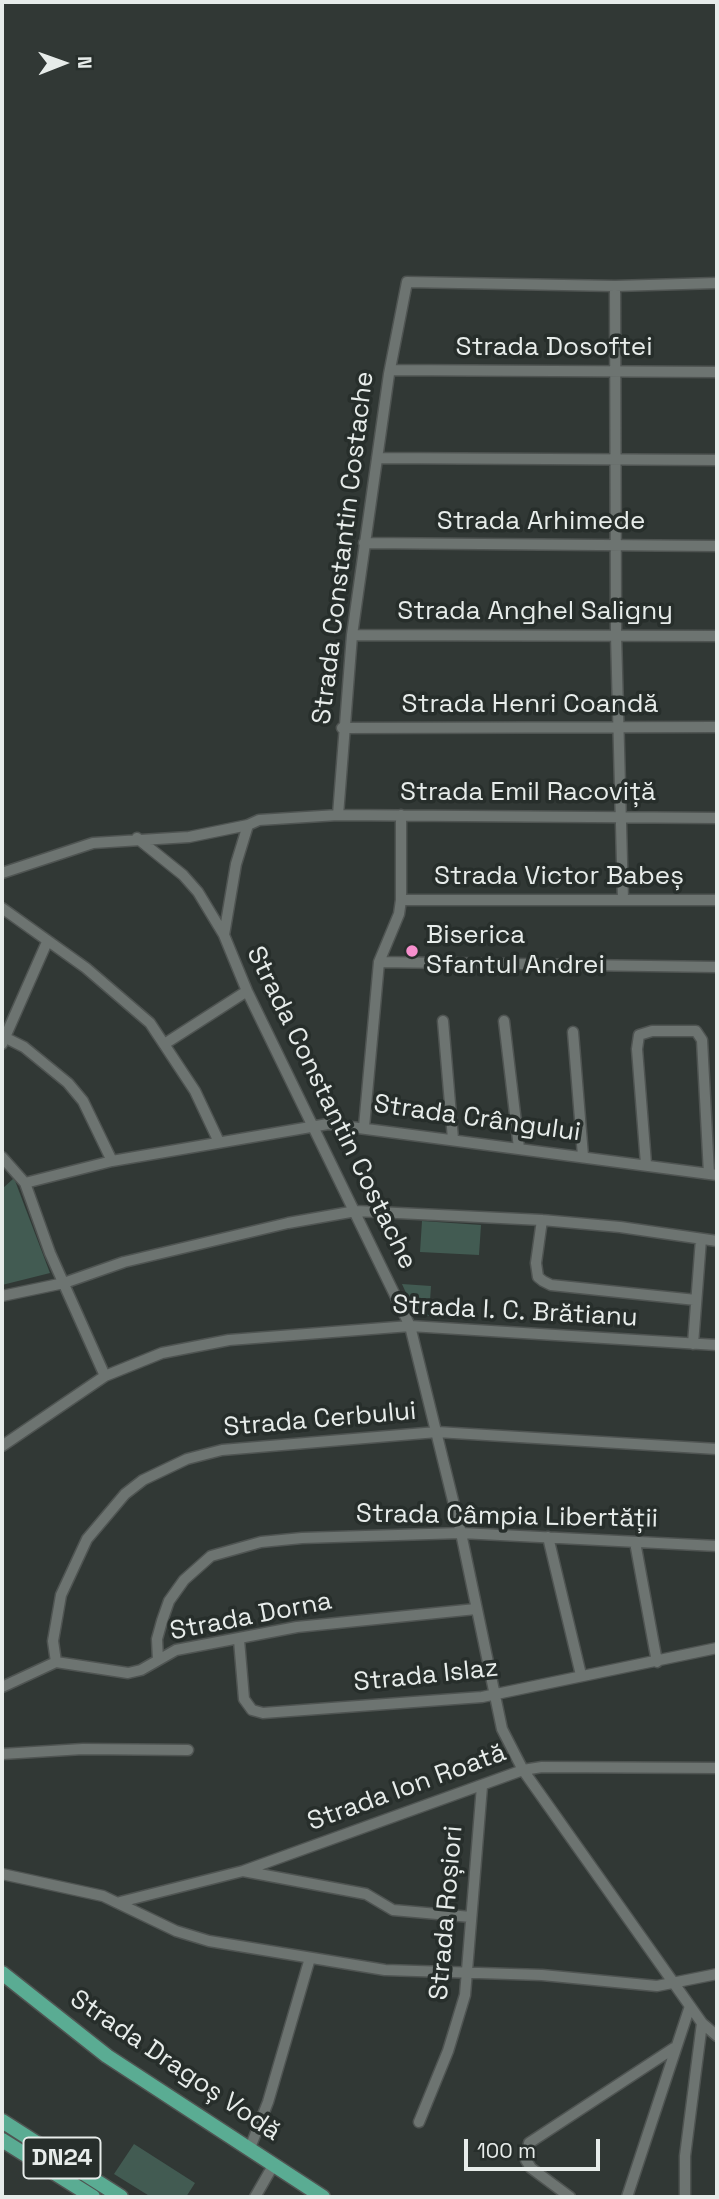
<!DOCTYPE html>
<meta charset="utf-8">
<style>
body{margin:0}
#map{position:relative;width:719px;height:2199px;overflow:hidden;background:#313835;font-family:"Space Grotesk",sans-serif}
canvas{display:block}
.frame{position:absolute;inset:0;border:4px solid #e7ecea;pointer-events:none}
.north{position:absolute;left:28px;top:28px;width:70px;height:70px;-webkit-text-stroke:5px #272e2b;paint-order:stroke;rotate:89deg;font-size:19px;font-weight:700;line-height:28px;text-align:center;color:#e7ecea}
.north::after{content:'';display:block;margin:auto;width:24px;height:32px;background:#e7ecea;clip-path:polygon(50% 0,100% 100%,50% 72%,0 100%)}
.scale{position:absolute;left:464px;top:2139px;width:136px;height:32px;box-sizing:border-box;border:4px solid #e7ecea;border-top:0;padding-left:9px;font-size:21px;line-height:24px;white-space:nowrap;color:#e7ecea;-webkit-text-stroke:5px #272e2b;paint-order:stroke}
</style>
<div id="map">
<canvas width="719" height="2199"></canvas>
<div class="frame"></div>
<div class="north">N</div>
<div class="scale">100 m</div>
</div>
<script>
const g = document.querySelector('canvas').getContext('2d');
g.lineJoin = 'round';
function fill(path, color) {
  g.fillStyle = color;
  g.fill(path, 'evenodd');
}
function shape(rows) {
  const path = new Path2D();
  for (const r of rows) {
    path.moveTo(r[0], r[1]);
    for (let i = 2; i < r.length; i += 2) path.lineTo(r[i], r[i + 1]);
  }
  return path;
}
function strokePath(path, color, width, dash) {
  g.strokeStyle = color;
  g.lineWidth = width;
  g.lineCap = dash ? 'butt' : 'round';
  g.setLineDash(dash || []);
  g.stroke(path);
}
function write(font, color, halo, rows, align = 'center') {
  g.font = font + ' "Space Grotesk",sans-serif';
  g.lineWidth = 7;
  g.setLineDash([]);
  g.textBaseline = 'middle';
  g.strokeStyle = halo;
  g.fillStyle = color;
  for (const [text, x, y, turn = 0] of rows) {
    g.save();
    g.translate(x, y);
    g.rotate((+turn || 0) * Math.PI / 180);
    g.textAlign = isNaN(turn) ? turn : align;
    if (halo) g.strokeText(text, 0, 0);
    g.fillText(text, 0, 0);
    g.restore();
  }
}
fill(shape([
 [14,1178,50,1273,2,1285,2,1189],
 [422,1221,481,1225,479,1255,420,1252],
 [402,1284,431,1286,429,1316,416,1315],
 [134,2144,195,2183,186,2197,151,2197,114,2174]
]), '#425b52');
const minor = shape([
 [717,283,615,286,407,282,389,374,352,635,338,815,259,820,248,825,236,864,224,935,247,991,410,1326,461,1533,502,1729,523,1770,702,2023,717,2036],
 [615,286,616,635,623,900],
 [390,370,717,372],
 [377,458,717,460],
 [364,543,717,546],
 [352,635,717,636],
 [342,728,717,727],
 [338,815,717,818],
 [137,838,183,875,198,892,224,935],
 [2,873,93,843,189,837,248,825],
 [401,900,717,900],
 [2,908,86,968,150,1023,195,1091,219,1142],
 [379,962,717,967],
 [443,1021,453,1139],
 [504,1021,519,1148],
 [573,1032,583,1156],
 [2,1036,24,1047,68,1083,83,1101,112,1161],
 [166,1043,247,991],
 [2,1044,47,942],
 [364,1127,379,962,399,914,401,900,401,815],
 [2,1157,25,1183,50,1253,105,1376],
 [646,1164,637,1049,639,1035,652,1031,696,1031,702,1040,709,1174],
 [25,1183,112,1161,328,1124,717,1175],
 [542,1220,536,1263,538,1277,543,1281,551,1285,696,1300],
 [2,1296,64,1283,124,1262,288,1223,356,1211,542,1220,620,1227,717,1241],
 [693,1344,701,1239],
 [2,1446,105,1376,162,1353,229,1340,410,1326,717,1345],
 [548,1537,581,1675],
 [635,1542,657,1662],
 [239,1640,244,1699,252,1710,263,1713,482,1697,717,1648],
 [158,1660,157,1639,162,1621,169,1601,184,1580,211,1556,261,1542,302,1538,461,1533,717,1546],
 [56,1662,53,1641,61,1595,87,1539,125,1494,143,1480,187,1459,222,1450,437,1432,717,1449],
 [2,1687,56,1662,128,1673,141,1670,176,1650,297,1627,476,1609],
 [2,1754,83,1749,188,1750],
 [243,1871,366,1894,393,1910,471,1917],
 [2,1874,103,1896,176,1931,209,1941,385,1970,542,1975,657,1986,717,1974],
 [120,1902,243,1871,523,1770,542,1767,717,1768],
 [419,2122,448,2051,465,1995,482,1786],
 [250,2148,268,2102,310,1958],
 [255,2197,274,2164],
 [570,2197,531,2168,526,2160,529,2143,674,2048],
 [627,2197,690,2006],
 [685,2197,685,2156,702,2023]
]);
const major = shape([
 [2,1973,107,2056,323,2197],
 [2,2121,121,2197],
 [2,2140,93,2197]
]);
strokePath(minor, '#4f5452', 13);
strokePath(major, '#4f5452', 17);
strokePath(minor, '#6d7471', 10);
strokePath(major, '#5aac93', 14);
for (const [x, y, r, color] of [
 [412,951,7,"#f790ce"]
]) {
  const dot = new Path2D();
  dot.arc(x, y, r, 0, 2 * Math.PI);
  g.fillStyle = color;
  g.fill(dot);
  strokePath(dot, '#272e2b', 2.5);
}
for (const [x, y, w] of [
 [62,2158,77]
]) {
  const box = new Path2D();
  box.roundRect(x - w / 2, y - 20.5, w, 41, 5);
  g.fillStyle = '#272e2b';
  g.fill(box);
  strokePath(box, '#e7ecea', 2);
}
write('bold 24px', '#e7ecea', null, [
 ["DN24",62,2158]
]);
write('26px', '#e7ecea', '#272e2b', [
 ["Strada Dosoftei",554,348],
 ["Strada Arhimede",541,522],
 ["Strada Constantin Costache",344,548,-83],
 ["Strada Anghel Saligny",535,612],
 ["Strada Henri Coandă",530,705],
 ["Strada Emil Racoviță",528,793],
 ["Strada Victor Babeș",559,877],
 ["Strada Constantin Costache",331,1108,64],
 ["Strada Crângului",477,1119,8],
 ["Strada I. C. Brătianu",515,1312,3],
 ["Strada Cerbului",320,1420,-5],
 ["Strada Câmpia Libertății",507,1517,1],
 ["Strada Dorna",251,1617,-11],
 ["Strada Islaz",426,1676,-6],
 ["Strada Ion Roată",407,1788,-20],
 ["Strada Roșiori",447,1913,-85],
 ["Strada Dragoș Vodă",175,2066,34]
]);
write('26px', '#e7ecea', '#272e2b', [
 ["Biserica",426,936],
 ["Sfantul Andrei",426,966]
], 'left');
</script>
